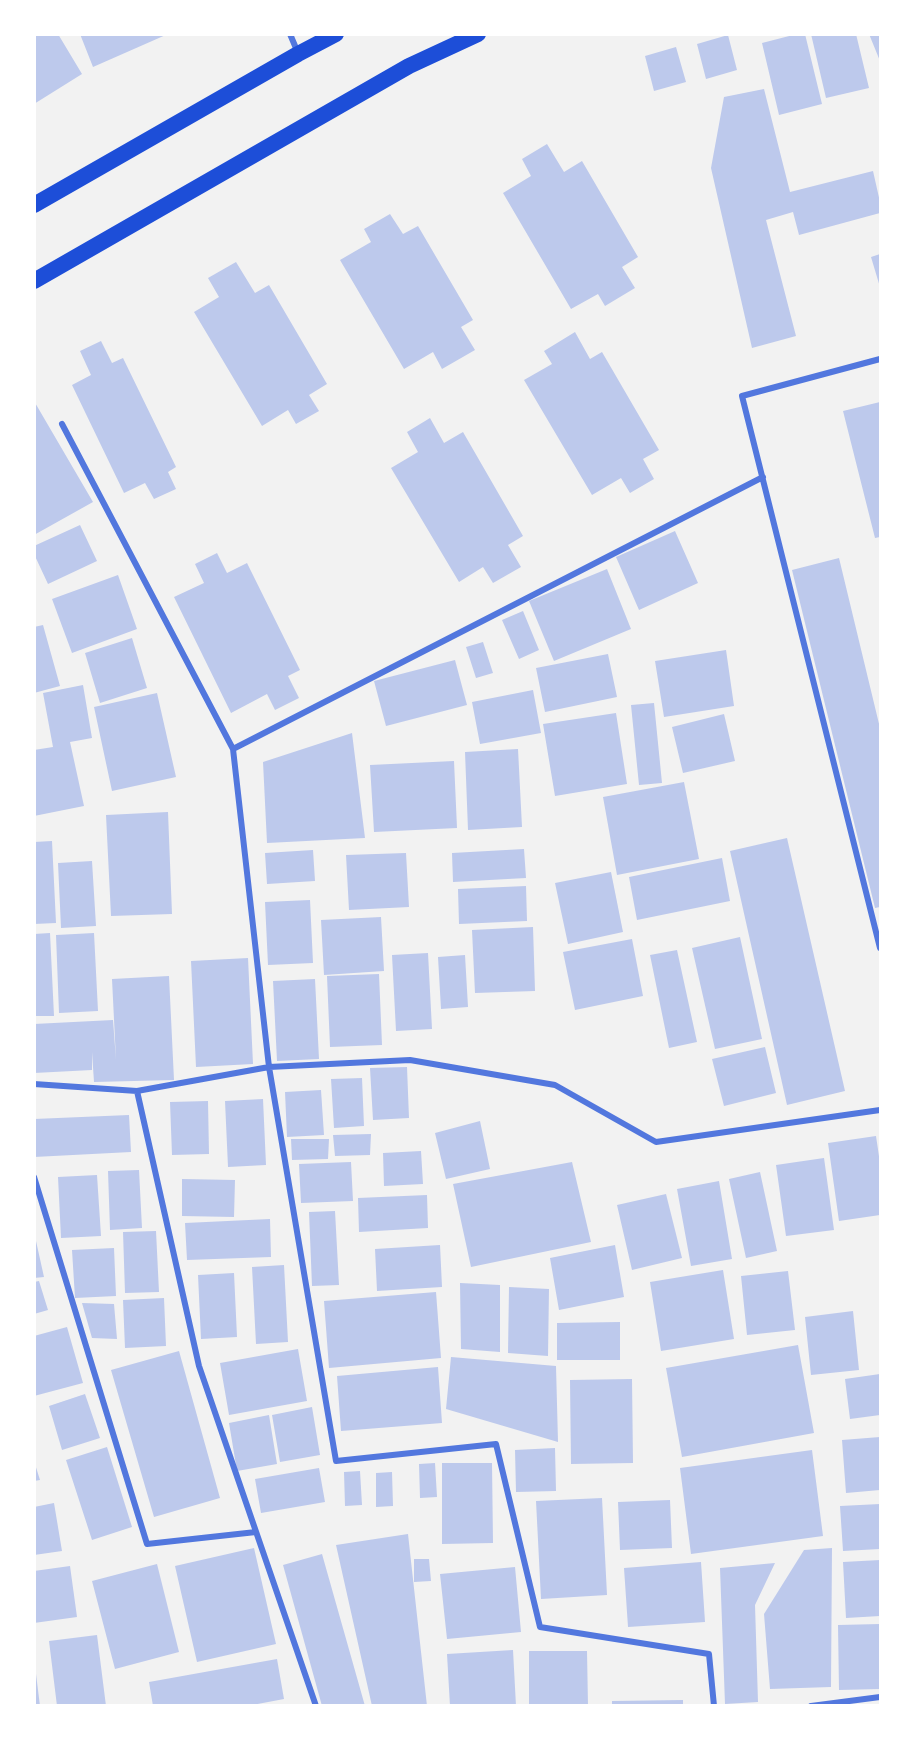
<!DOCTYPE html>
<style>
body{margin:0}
#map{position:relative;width:915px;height:1740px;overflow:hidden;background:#f2f2f2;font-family:Manrope,sans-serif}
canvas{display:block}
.frame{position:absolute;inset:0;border:36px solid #fff;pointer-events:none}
</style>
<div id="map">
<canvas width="915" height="1740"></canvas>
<div class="frame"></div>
</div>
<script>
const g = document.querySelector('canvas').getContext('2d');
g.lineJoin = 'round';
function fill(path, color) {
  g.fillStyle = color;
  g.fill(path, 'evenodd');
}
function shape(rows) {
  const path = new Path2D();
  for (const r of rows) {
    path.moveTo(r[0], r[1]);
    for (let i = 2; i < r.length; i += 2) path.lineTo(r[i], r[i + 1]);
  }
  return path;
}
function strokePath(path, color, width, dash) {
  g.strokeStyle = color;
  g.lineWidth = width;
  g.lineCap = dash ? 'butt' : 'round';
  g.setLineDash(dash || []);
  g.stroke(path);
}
fill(shape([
 [34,34,58,34,82,74,34,104],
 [80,34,168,34,93,67],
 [797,34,805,34,822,104,779,115,762,43],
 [811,34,856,34,869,88,826,98],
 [869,34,880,34,880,61],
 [728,35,737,70,706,79,697,44],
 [676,47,686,82,654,91,645,56],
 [764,89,790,192,873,171,880,202,880,213,799,235,793,212,766,220,796,336,752,348,711,168,724,97],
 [547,144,564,172,582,161,638,257,622,267,635,288,605,306,598,294,571,309,503,193,531,176,522,159],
 [390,214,403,234,418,226,473,320,461,327,475,350,442,369,433,352,404,369,340,260,371,242,364,229],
 [880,254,880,287,871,257],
 [236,262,255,293,269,285,327,384,309,395,319,411,296,424,288,410,262,426,194,312,219,297,208,278],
 [575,332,590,359,602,352,659,450,643,459,654,479,630,493,621,478,592,495,524,380,552,364,544,351],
 [101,341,112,363,123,358,176,467,168,472,176,489,154,499,145,483,124,493,72,385,91,375,80,351],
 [34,401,93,502,34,535],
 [880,402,880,537,875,538,843,411],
 [430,418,444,443,463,432,523,536,508,545,521,567,493,583,483,567,459,582,391,468,418,452,407,432],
 [80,525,97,561,48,584,34,554,34,546],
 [675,531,698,583,639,610,616,557],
 [217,553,227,573,247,563,300,670,288,676,299,698,275,710,267,694,231,713,174,597,204,583,195,564],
 [839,558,880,728,880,907,875,908,792,570],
 [607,569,631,629,554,661,529,601],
 [118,575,137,629,72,653,52,599],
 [523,611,539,650,519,659,502,620],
 [43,625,60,686,34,693,34,627],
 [132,638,147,688,100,703,85,653],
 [483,642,493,673,476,678,466,647],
 [726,650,734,706,664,717,655,661],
 [608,654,617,697,545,712,536,668],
 [455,660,467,705,386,726,374,681],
 [83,685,92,738,70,742,84,806,34,816,34,750,53,747,43,693],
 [533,690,541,733,480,744,472,702],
 [157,693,176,777,112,791,94,707],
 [654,703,662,783,639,785,631,705],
 [616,713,627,784,555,796,543,724],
 [724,714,735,761,683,773,672,727],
 [352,733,365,838,267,843,263,762],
 [518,749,522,827,468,830,465,752],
 [454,761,457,828,374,832,370,765],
 [684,782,699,859,617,875,603,797],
 [168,812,172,914,111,916,106,815],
 [787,838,845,1091,787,1105,730,851],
 [52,841,56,923,34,924,34,842],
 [524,849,526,878,453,882,452,853],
 [313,850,315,881,267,884,265,853],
 [406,853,409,907,349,910,346,855],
 [722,858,730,901,637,920,629,877],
 [92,861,96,926,61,928,58,863],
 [611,872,623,932,568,944,555,883],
 [526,886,527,921,459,924,458,889],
 [310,900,313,963,268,965,265,902],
 [381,917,384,971,324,975,321,920],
 [533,927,535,991,475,993,472,930],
 [50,933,54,1016,34,1016,34,934],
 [94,933,98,1011,59,1013,56,935],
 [740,937,762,1039,715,1049,692,948],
 [632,939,643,996,575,1010,563,952],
 [677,950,697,1042,669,1048,650,955],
 [428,953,432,1029,396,1031,392,955],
 [465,955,468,1007,441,1009,438,957],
 [248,958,253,1064,196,1067,191,961],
 [379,974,382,1045,330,1047,327,976],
 [169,976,174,1080,94,1082,92,1052,92,1070,34,1073,34,1024,113,1020,116,1060,112,979],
 [315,979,319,1059,277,1061,273,981],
 [765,1047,776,1093,724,1106,712,1059],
 [407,1067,409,1118,373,1120,370,1068],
 [362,1078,364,1126,334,1128,331,1079],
 [321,1090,324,1135,287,1137,285,1092],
 [263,1099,266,1165,228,1167,225,1101],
 [208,1101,209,1154,172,1155,170,1102],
 [129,1115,131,1152,34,1157,34,1119],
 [480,1121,490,1169,446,1179,435,1133],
 [371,1134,370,1155,335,1156,333,1135],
 [876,1136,880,1163,880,1215,839,1221,828,1143],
 [291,1139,329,1139,328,1159,292,1160],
 [421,1151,423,1184,384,1186,383,1153],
 [824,1158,834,1230,786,1236,776,1165],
 [351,1162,353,1201,301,1203,299,1164],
 [572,1162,591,1242,471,1267,453,1184],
 [139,1170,142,1228,110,1230,108,1171],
 [760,1172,777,1251,746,1258,729,1179],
 [97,1175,101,1236,61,1238,58,1177],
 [182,1179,235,1180,234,1217,182,1216],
 [719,1181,732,1259,691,1266,677,1189],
 [666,1194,682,1258,632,1270,617,1205],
 [427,1195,428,1228,359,1232,358,1198],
 [335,1211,339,1285,312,1286,309,1212],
 [270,1219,271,1257,187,1260,185,1223],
 [156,1231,159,1292,125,1293,123,1232],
 [34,1232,44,1277,34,1278],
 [440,1245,442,1287,377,1291,375,1249],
 [615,1245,624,1297,559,1310,550,1258],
 [114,1248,116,1296,75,1298,72,1250],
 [284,1265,288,1342,256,1344,252,1267],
 [723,1270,734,1339,661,1351,650,1282],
 [788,1271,795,1330,747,1335,741,1276],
 [234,1273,237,1337,201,1339,198,1275],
 [39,1281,48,1310,34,1314,34,1282],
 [460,1283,500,1285,500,1352,461,1349],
 [509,1287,549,1289,548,1356,508,1353],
 [436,1292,441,1358,329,1368,324,1301],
 [164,1298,166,1346,125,1348,123,1300],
 [82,1303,114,1304,117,1339,92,1338],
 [853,1311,859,1370,811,1375,805,1317],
 [620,1322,620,1360,557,1360,557,1323],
 [67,1327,83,1383,34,1396,34,1336],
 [798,1345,814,1433,682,1457,666,1368],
 [298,1349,307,1401,229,1415,220,1363],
 [179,1351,220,1498,154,1517,111,1370],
 [451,1357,556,1366,558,1442,446,1409],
 [438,1367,442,1423,341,1431,337,1376],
 [880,1374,880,1415,850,1419,845,1379],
 [632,1379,633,1463,571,1464,570,1380],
 [85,1394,100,1438,62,1450,49,1406],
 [312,1407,320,1455,280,1462,272,1415],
 [269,1415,277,1464,237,1471,229,1423],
 [880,1437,880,1490,846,1493,842,1440],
 [107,1447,132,1527,92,1540,66,1460],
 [555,1448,556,1491,516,1492,515,1450],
 [812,1450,823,1536,691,1554,680,1468],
 [34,1461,40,1480,34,1481],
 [435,1463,437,1497,420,1498,419,1464],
 [442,1463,492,1463,493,1543,442,1544],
 [319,1468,325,1502,261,1513,255,1479],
 [360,1471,362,1505,345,1506,344,1472],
 [392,1472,393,1506,376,1507,376,1473],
 [602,1498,607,1595,541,1599,536,1501],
 [670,1500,672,1548,620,1550,618,1502],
 [54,1503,62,1551,34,1555,34,1507],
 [880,1504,880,1549,843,1551,840,1506],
 [408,1534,427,1706,372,1706,336,1545],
 [254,1548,276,1644,197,1662,175,1566],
 [832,1548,831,1687,770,1689,764,1614,804,1550],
 [322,1554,365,1706,322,1706,283,1565],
 [414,1559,429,1559,431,1581,414,1582],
 [880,1560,880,1616,846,1618,843,1562],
 [701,1562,705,1622,628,1627,624,1568],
 [775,1563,755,1605,758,1702,725,1704,720,1568],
 [157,1564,179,1652,115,1669,92,1581],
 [70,1566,77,1617,34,1623,34,1571],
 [515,1567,521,1632,447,1639,440,1574],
 [880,1624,880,1689,839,1690,838,1625],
 [97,1635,106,1706,57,1706,49,1641],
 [513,1650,516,1706,450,1706,447,1654],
 [529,1651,587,1651,588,1706,529,1706],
 [277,1659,284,1699,247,1706,153,1706,149,1682],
 [34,1674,36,1674,40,1706,34,1706],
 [683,1700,683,1706,612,1706,612,1701]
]), '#bdc9ec');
strokePath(shape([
 [290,34,298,53],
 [880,359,742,396,880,948],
 [62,424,233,749],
 [34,1084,137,1091,269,1067,410,1060,555,1085,656,1142,880,1110],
 [137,1091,199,1366,316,1706],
 [34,1177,147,1544,256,1532],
 [714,1706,709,1654,540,1627,496,1444,336,1461,269,1067,233,749,763,477],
 [811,1706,880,1697]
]), '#5277de', 6);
strokePath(shape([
 [34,205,298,54,336,34],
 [34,281,409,66,478,34]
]), '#1d4ed8', 16);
</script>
